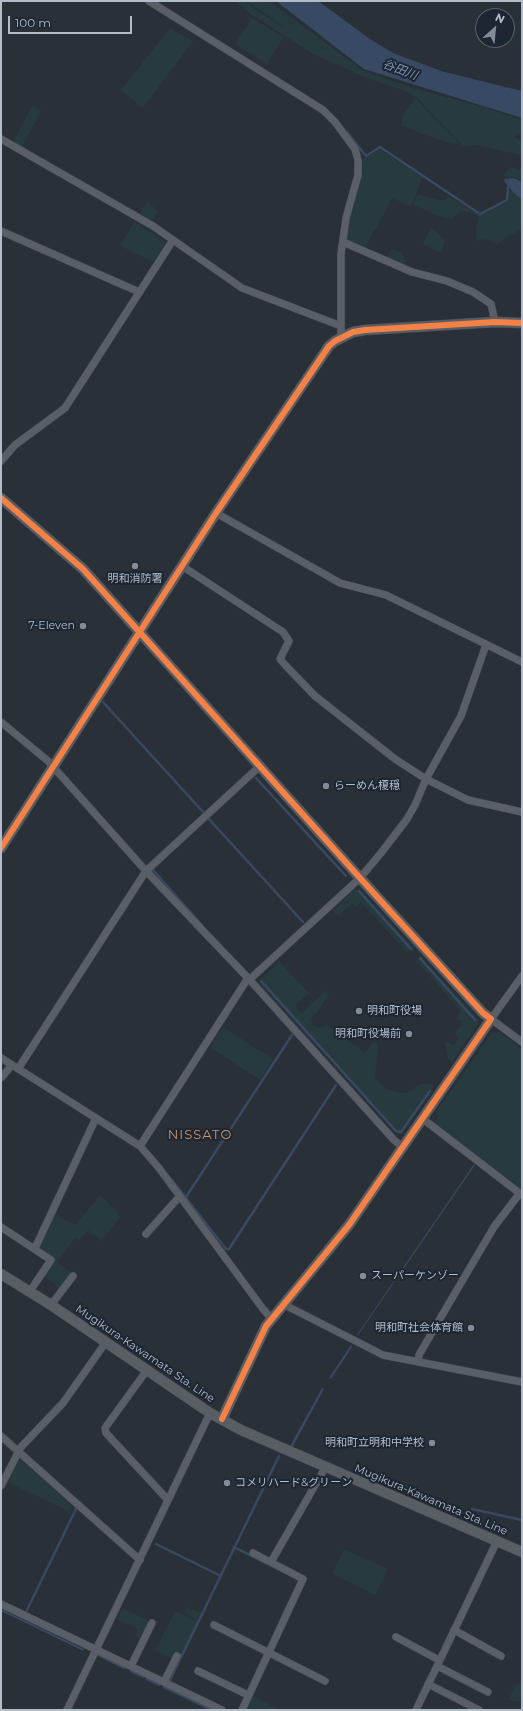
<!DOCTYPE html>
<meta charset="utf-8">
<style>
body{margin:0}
#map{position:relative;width:523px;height:1711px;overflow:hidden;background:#2a3038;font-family:Montserrat,sans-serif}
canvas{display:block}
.frame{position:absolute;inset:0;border:2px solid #b4bcc9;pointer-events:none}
.north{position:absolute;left:475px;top:8px;width:40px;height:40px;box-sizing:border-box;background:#1d2633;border:1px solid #59626f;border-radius:50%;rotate:27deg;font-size:11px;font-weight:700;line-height:16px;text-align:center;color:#b4bcc9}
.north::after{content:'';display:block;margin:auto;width:14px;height:18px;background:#848b96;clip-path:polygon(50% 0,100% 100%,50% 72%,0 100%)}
.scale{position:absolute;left:8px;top:16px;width:124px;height:18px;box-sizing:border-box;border:2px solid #b4bcc9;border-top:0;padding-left:5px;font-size:12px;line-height:14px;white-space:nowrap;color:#b4bcc9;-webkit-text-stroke:3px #1d2633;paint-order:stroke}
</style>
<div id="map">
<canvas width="523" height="1711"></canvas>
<div class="frame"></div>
<div class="north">N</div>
<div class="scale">100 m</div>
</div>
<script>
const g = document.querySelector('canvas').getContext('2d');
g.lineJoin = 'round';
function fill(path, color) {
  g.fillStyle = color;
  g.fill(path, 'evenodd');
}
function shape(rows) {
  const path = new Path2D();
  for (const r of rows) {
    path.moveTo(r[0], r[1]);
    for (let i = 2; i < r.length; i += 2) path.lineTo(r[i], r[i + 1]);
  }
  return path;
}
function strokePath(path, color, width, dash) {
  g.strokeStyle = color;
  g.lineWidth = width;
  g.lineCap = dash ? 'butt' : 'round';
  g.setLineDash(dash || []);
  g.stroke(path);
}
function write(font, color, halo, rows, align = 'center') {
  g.font = font + ' Montserrat,"Noto Sans JP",sans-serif';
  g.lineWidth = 4;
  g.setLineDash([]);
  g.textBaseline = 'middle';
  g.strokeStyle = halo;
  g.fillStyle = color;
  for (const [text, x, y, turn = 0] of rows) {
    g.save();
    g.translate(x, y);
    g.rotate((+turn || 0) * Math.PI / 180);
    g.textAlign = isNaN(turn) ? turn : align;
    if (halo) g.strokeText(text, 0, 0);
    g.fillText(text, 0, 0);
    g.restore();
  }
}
fill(shape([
 [235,1,246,1,251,6,281,26,287,29,247,1,269,1,330,46,326,49,315,44,326,50,330,46,363,71,414,88,490,109,522,120,522,132,515,137,522,142,522,155,475,145,463,146,417,98,408,92,364,77,313,54,251,14],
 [252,18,283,37,267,64,235,44],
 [170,28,193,41,143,108,121,90],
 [415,98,459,143,454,144,437,139,401,126,402,117],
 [32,105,41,111,22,147,13,142],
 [379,149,423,177,411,207,392,198,376,229,374,229,366,247,346,240,349,219,360,181,363,158,368,157],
 [510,167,522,170,522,181,514,177,505,177,504,174],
 [508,188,522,200,522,229,503,239,498,245,486,239,476,241,477,224,479,217,470,212,461,211,452,219,448,219,438,216,414,205,417,194,439,200,445,200,449,197,480,215,507,202],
 [147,201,158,211,152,221,140,213],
 [134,222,166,242,153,262,120,246],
 [431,227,445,240,441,253,423,244],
 [394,249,401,252,404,256,406,267,386,258,390,251],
 [355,889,361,891,415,949,413,952,409,951,407,952,361,902,356,906,352,903,340,914,342,919,333,911],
 [421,957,477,1018,479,1022,452,1062,448,1059,445,1043,446,1041,454,1045,459,1037,455,1034,463,1022,457,1018,461,1011,416,961],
 [280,962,309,993,295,1006,302,1013,325,991,329,994,317,1013,313,1015,311,1020,313,1025,318,1028,327,1025,365,1053,373,1042,376,1042,378,1046,375,1077,380,1084,387,1089,396,1092,406,1093,420,1084,429,1083,434,1086,402,1133,398,1134,395,1132,260,983,263,977],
 [223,1027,273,1059,260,1080,210,1047],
 [500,1032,522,1049,522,1190,434,1123,439,1116,435,1113,492,1033],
 [100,1195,116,1210,120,1218,101,1241,88,1230,79,1240,75,1238,57,1262,72,1273,61,1289,44,1276,55,1261,39,1247,54,1214,75,1225],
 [20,1459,71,1505,68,1511,7,1482],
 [344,1549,388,1569,375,1595,332,1574],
 [187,1607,200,1613,197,1620,184,1613],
 [123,1608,149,1621,140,1639,135,1636,138,1629,117,1619],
 [175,1611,198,1622,178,1662,155,1650],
 [517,1683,522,1684,522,1702,508,1700],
 [251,1695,278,1709,278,1710,243,1710]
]), '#273a3e');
fill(shape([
 [276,1,318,1,370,39,393,53,441,71,522,91,522,118,364,69],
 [514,178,522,182,522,200,512,191,504,181,505,179],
 [474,1164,475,1165,358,1335,357,1335],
 [351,1345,352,1347,331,1379,329,1378],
 [322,1388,324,1389,292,1448,290,1446],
 [1,1609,84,1649,83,1651,1,1611]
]), '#384963');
strokePath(shape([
 [347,132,366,156,380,147,480,214,507,200,508,187],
 [103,702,204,813],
 [256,778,346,876],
 [208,818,303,922],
 [152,869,202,925],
 [359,891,411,949],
 [420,958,475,1020],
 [261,981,396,1131,401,1132,430,1091],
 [172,1180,226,1249,229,1249,336,1085],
 [186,1197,292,1035],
 [472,1509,522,1520],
 [156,1544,221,1576],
 [234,1547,265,1563],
 [26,1612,77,1507],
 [98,1655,124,1668],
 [131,1671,143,1677],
 [147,1679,159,1685],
 [170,1680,279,1456],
 [164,1687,212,1710]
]), '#384963', 2.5);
const street = shape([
 [149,1,323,110,335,122,355,149,358,160,358,175,346,218,341,254,341,336],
 [1,139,153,226,242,288,341,326],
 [1,231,139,292],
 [343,242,412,272,447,281,473,292,491,304,495,322],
 [1,461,15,445,65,408,173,240],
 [216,513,340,583,386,595,522,662],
 [182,566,283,632,289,641,280,659,286,666,315,696,395,759,426,779,468,800,522,812],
 [1,722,48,761,146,871,248,978,394,1140,404,1148],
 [522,976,491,1019,522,1042],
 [249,980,360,878,381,853,407,819,415,805,426,779,461,716,486,645],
 [1,1058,140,1146,159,1168,263,1309,271,1318],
 [18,1069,146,871,260,766],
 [1,1078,12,1065],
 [423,1119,522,1195],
 [140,1146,248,978],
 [1,1227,51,1260,30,1291],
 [146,1234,180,1196],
 [35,1248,96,1118],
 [283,1304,383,1355,522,1382],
 [51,1305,73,1276],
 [418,1361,419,1355,448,1305,494,1227,520,1193],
 [147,1370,105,1428,106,1433,168,1500],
 [1,1436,140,1560],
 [1,1486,21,1447,63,1403,106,1342],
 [271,1562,325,1468],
 [1,1604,222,1710],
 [214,1625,325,1681],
 [454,1630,501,1656],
 [396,1637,439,1660],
 [131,1666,152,1623],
 [437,1666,488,1692],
 [198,1671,248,1695],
 [164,1682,177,1656],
 [428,1684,479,1710],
 [67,1710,210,1413],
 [242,1710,303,1579,253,1553],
 [416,1710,497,1541]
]);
const secondary = shape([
 [1,498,83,569,360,878,483,1013,491,1019,349,1225,266,1326,222,1419],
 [1,848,216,513,329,346,335,341,353,332,365,330,495,322,522,323],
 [1,1274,51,1305,210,1413,241,1430,522,1552]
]);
strokePath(street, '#484c53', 8);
strokePath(secondary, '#484c53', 11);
strokePath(street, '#5a5e66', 7);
strokePath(secondary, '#595d64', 10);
strokePath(shape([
 [1,498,83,569,360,878,483,1013,491,1019,349,1225,266,1326,222,1419],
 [1,848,216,513,329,346,335,341,353,332,365,330,495,322,522,323]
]), '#f48246', 6);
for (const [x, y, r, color] of [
 [135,566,4,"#848b96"],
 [83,626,4,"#848b96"],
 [326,786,4,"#848b96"],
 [359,1011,4,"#848b96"],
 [409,1034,4,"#848b96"],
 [363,1276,4,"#848b96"],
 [471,1328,4,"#848b96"],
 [432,1443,4,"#848b96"],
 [227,1483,4,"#848b96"]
]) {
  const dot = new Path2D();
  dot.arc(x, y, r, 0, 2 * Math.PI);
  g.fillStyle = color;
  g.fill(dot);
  strokePath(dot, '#1d2633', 1.5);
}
write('11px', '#b4bcc9', '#1d2633', [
 ["明和消防署",135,579,"center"],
 ["7-Eleven",75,626],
 ["らーめん榎穏",334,786,"left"],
 ["明和町役場",367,1011,"left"],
 ["明和町役場前",401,1034],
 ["スーパーケンゾー",371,1276,"left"],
 ["明和町社会体育館",463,1328],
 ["明和町立明和中学校",424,1443],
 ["コメリハード&グリーン",235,1483,"left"]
], 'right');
write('11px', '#b4bcc9', '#1d2633', [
 ["Mugikura-Kawamata Sta. Line",145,1354,34],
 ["Mugikura-Kawamata Sta. Line",431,1500,23]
]);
write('italic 12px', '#7c92b1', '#1d2633', [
 ["谷田川",400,70,21]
]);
g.letterSpacing = '1px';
write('13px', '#d59563', '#1d2633', [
 ["NISSATO",200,1135]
]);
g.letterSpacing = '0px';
</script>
